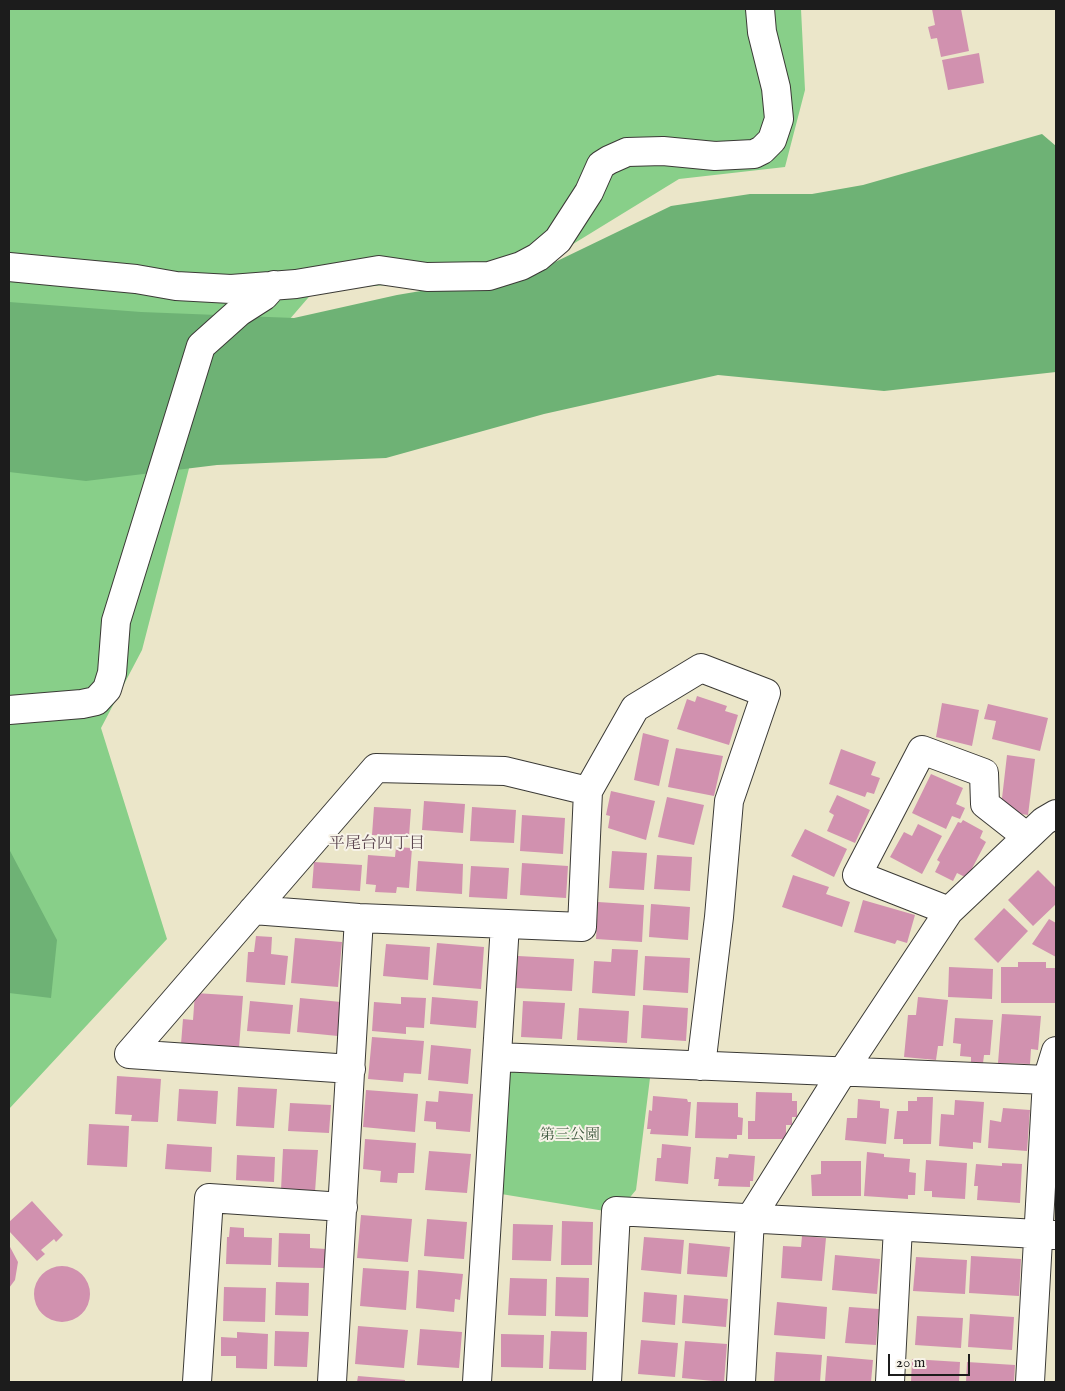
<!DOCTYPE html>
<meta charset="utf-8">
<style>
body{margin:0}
#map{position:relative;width:1065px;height:1391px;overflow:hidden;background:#ebe6c9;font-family:"IM FELL English",serif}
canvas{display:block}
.frame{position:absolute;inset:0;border:10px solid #1c1c1c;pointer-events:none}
.scale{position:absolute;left:888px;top:1354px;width:82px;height:22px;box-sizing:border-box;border:2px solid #1c1c1c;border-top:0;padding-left:6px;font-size:15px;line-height:18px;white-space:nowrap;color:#1c1c1c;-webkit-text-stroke:4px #f7f3e8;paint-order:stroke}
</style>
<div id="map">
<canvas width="1065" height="1391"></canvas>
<div class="frame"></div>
<div class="scale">20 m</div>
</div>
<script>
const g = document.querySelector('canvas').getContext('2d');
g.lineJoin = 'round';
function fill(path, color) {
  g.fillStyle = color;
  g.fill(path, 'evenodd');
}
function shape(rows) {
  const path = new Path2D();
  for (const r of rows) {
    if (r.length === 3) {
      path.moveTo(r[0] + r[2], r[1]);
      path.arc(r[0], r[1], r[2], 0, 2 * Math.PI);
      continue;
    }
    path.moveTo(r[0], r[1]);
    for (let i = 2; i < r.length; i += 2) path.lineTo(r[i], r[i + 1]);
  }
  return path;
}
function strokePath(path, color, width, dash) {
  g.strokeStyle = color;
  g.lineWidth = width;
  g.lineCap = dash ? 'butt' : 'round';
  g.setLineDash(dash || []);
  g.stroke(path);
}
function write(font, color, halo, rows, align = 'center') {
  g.font = font + ' "IM FELL English","Noto Serif JP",serif';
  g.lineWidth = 4;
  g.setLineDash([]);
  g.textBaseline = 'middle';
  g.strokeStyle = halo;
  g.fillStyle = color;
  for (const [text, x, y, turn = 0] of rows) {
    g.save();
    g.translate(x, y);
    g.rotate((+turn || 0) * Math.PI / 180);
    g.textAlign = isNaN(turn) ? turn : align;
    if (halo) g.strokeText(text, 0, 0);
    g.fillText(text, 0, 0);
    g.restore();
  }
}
fill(shape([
 [9,9,801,9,805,90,785,167,679,179,503,287,398,284,314,291,201,422,142,650,101,728,167,939,9,1109],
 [497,1057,650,1078,636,1190,617,1213,489,1192]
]), '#88cf89');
fill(shape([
 [1042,134,1056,146,1056,372,884,391,718,375,544,414,386,458,217,465,86,481,9,472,9,302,141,312,294,318,397,295,498,278,553,263,671,206,750,194,812,194,863,185],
 [9,849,57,940,51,998,9,993]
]), '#6eb275');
fill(shape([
 [932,9,961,9,969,51,941,57,937,38,931,39,928,27,935,25],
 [979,53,984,83,948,90,942,60],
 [697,696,727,706,725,711,738,715,729,745,677,729,687,699,695,702],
 [942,703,979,710,972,746,936,737],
 [988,704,1048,718,1040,751,992,739,996,721,984,719],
 [643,733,669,740,659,786,634,780],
 [676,748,723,756,714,796,668,787],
 [841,749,876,762,871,775,880,778,874,794,867,792,865,797,829,784],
 [1007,755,1035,759,1028,815,1006,812,1001,807],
 [931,774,963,788,956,804,965,808,960,819,952,816,946,829,912,813],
 [611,791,655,801,646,840,608,828,610,816,606,815],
 [837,795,870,810,855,843,827,831,834,815,829,812],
 [667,797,704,805,694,845,658,837],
 [424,801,465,804,463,833,422,830],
 [374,807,411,809,409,837,372,835],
 [472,807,516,810,514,843,470,841],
 [522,815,565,818,563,854,520,851],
 [963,820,983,831,980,838,986,842,967,878,957,873,953,881,935,872,940,862,937,860,958,822,961,823],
 [918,824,942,836,922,874,890,857,904,832,912,836],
 [805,829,847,849,834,877,791,856],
 [396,847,412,848,409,888,397,887,396,893,375,892,376,885,366,884,368,855,395,857],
 [612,851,647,853,644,890,609,888],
 [657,855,692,857,690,891,654,889],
 [418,861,463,864,462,894,416,891],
 [314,862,362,865,360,891,312,888],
 [522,863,568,866,566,898,520,895],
 [471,866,509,868,507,899,469,897],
 [1038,870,1056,888,1056,904,1033,926,1008,900],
 [793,875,829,887,826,894,850,902,842,927,782,907],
 [863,900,915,915,907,943,897,940,895,944,854,932],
 [598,902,644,905,642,942,596,939],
 [651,904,690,907,688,940,649,937],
 [1004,908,1028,931,998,963,974,939],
 [1049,919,1056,923,1056,957,1032,944],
 [256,936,272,937,271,954,288,956,285,985,246,982,248,952,254,952],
 [295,938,342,942,338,987,291,983],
 [437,943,484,947,481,989,433,985],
 [386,944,430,947,428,980,383,976],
 [612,949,638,950,635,996,592,993,594,961,611,962],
 [518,956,574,959,572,991,516,988],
 [645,956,690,958,688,993,643,990],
 [1018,962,1046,962,1046,968,1055,968,1055,1003,1001,1003,1001,967,1018,967],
 [949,967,993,969,992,999,948,997],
 [195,993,243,996,239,1048,181,1044,183,1019,193,1020],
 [401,997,426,998,424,1028,406,1027,406,1034,372,1031,374,1002,401,1004],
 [432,997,478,1001,476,1028,430,1024],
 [918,997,948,1000,943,1046,938,1046,936,1060,904,1057,908,1015,916,1015],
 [300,998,341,1002,338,1036,297,1032],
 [250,1001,293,1005,290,1034,247,1031],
 [523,1001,565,1003,562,1039,521,1037],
 [643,1005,688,1008,686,1041,641,1038],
 [579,1008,629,1011,627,1043,577,1040],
 [1002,1014,1041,1016,1038,1050,1031,1049,1030,1064,998,1063],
 [955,1018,993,1020,990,1055,984,1055,983,1063,971,1062,971,1057,960,1056,961,1044,953,1043],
 [372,1037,424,1041,421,1074,404,1073,403,1082,368,1079],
 [431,1045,471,1049,468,1084,428,1080],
 [117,1076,161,1079,158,1122,131,1121,132,1115,115,1114],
 [238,1087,277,1089,274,1128,236,1126],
 [179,1089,218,1091,216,1124,177,1121],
 [366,1090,418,1094,415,1132,363,1127],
 [439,1091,473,1094,470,1132,436,1129,436,1122,424,1121,426,1101,438,1102],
 [756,1092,792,1093,792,1101,797,1101,797,1117,792,1117,792,1125,786,1125,786,1139,748,1139,748,1121,755,1121],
 [653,1096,687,1099,688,1102,691,1102,688,1136,650,1134,651,1129,647,1129,649,1110,652,1111],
 [917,1097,933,1097,931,1144,903,1144,903,1139,894,1139,897,1111,908,1111,908,1101,917,1101],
 [858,1099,880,1101,880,1108,889,1109,886,1144,845,1140,847,1118,857,1118],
 [955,1100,984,1102,981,1143,973,1142,973,1149,939,1146,941,1114,954,1115],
 [697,1102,738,1103,738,1117,743,1118,742,1135,737,1135,737,1139,695,1138],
 [290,1103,331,1105,329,1133,288,1131],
 [1003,1108,1030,1110,1027,1151,988,1148,990,1120,1001,1122],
 [89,1124,129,1126,127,1167,87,1165],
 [365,1139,416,1143,414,1173,398,1173,397,1183,380,1182,381,1171,363,1169],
 [167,1144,212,1147,211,1172,165,1169],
 [662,1144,691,1147,688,1184,655,1181,657,1158,661,1158],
 [283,1149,318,1150,315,1192,281,1190],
 [429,1151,471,1154,467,1193,425,1190],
 [867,1152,884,1154,884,1157,910,1159,909,1172,916,1173,915,1195,908,1195,908,1199,864,1196],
 [729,1154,755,1156,753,1181,750,1181,750,1187,718,1186,719,1179,714,1179,716,1157,728,1158],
 [237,1155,275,1157,274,1182,236,1180],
 [926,1160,967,1163,965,1199,932,1197,932,1191,924,1191],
 [821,1161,861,1161,861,1196,812,1196,811,1175,821,1174],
 [1002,1163,1022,1164,1020,1203,977,1200,978,1186,974,1186,976,1164,1002,1166],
 [32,1201,63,1235,56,1242,54,1239,41,1250,45,1254,37,1261,9,1231,9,1222],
 [361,1215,412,1219,408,1262,357,1258],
 [427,1219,467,1222,464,1259,424,1256],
 [562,1221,593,1222,592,1265,561,1265],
 [513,1224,553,1225,551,1261,512,1260],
 [230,1227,244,1228,244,1237,272,1238,271,1265,226,1264,227,1237,229,1237],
 [279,1233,310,1234,310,1248,326,1249,325,1268,278,1267],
 [802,1236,826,1238,822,1281,781,1278,783,1246,801,1247],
 [644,1237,684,1240,681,1274,641,1270],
 [689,1243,730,1247,727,1277,687,1274],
 [9,1245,18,1262,15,1280,9,1288],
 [835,1255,880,1259,877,1294,832,1290],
 [971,1256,1021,1259,1019,1296,969,1293],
 [916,1257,967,1260,965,1294,913,1291],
 [62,1294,28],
 [363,1268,409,1271,406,1310,360,1306],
 [418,1270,463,1274,460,1300,455,1299,454,1312,416,1308],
 [556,1277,589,1278,588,1317,555,1316],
 [510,1278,547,1279,546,1316,508,1315],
 [276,1282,309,1283,308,1316,275,1315],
 [224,1287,266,1288,265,1322,223,1321],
 [644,1292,677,1295,675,1325,642,1322],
 [684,1295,728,1299,726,1327,682,1323],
 [777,1302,827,1307,825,1339,774,1335],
 [849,1307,879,1309,876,1345,845,1343],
 [970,1314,1014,1317,1012,1350,968,1347],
 [917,1316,963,1318,961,1348,915,1345],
 [358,1326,408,1330,404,1368,355,1364],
 [420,1329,462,1332,459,1368,417,1365],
 [275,1331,309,1332,307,1367,274,1366],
 [551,1331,587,1332,586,1370,549,1369],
 [237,1332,268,1334,267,1369,236,1368,236,1356,221,1356,221,1337,237,1338],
 [501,1334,544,1335,543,1368,501,1367],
 [641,1340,678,1343,675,1377,638,1374],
 [685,1341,727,1344,724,1382,682,1378],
 [776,1352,822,1355,820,1382,774,1382],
 [827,1356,873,1360,871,1382,825,1382],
 [912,1359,960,1362,959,1382,911,1382],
 [967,1362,1015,1365,1014,1382,966,1382],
 [358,1376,405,1380,405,1382,357,1382]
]), '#d191af');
const minor = shape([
 [9,267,136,279,176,286,231,289,296,284,379,270,427,277,489,276,521,266,538,257,558,240,589,192,601,165,609,160,627,152,663,151,715,156,754,154,762,150,772,140,779,119,776,88,762,32,760,9],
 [9,710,82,704,96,701,107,689,112,673,116,621,201,346,239,312,264,296,274,285],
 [253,910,359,918,582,927,588,791,635,708,701,668,766,693,729,801,719,917,701,1066],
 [949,911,857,875,922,750,984,773,985,804,1027,837],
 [129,1054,376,768,505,771,588,791],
 [129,1054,351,1069],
 [497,1057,1047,1080],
 [197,1382,209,1198,343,1207],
 [332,1382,359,918],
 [477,1382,505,924],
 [607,1382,616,1211,1056,1235],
 [741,1382,750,1219,843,1071,949,911,1044,821,1056,814],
 [890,1382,898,1227],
 [1030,1382,1047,1080,1056,1051]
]);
strokePath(minor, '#3b3a36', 30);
strokePath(minor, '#fff', 28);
write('15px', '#425b42', '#f7f3e8', [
 ["第三公園",570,1136]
]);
write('16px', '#5b454f', '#f7f3e8', [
 ["平尾台四丁目",377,845]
]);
</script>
